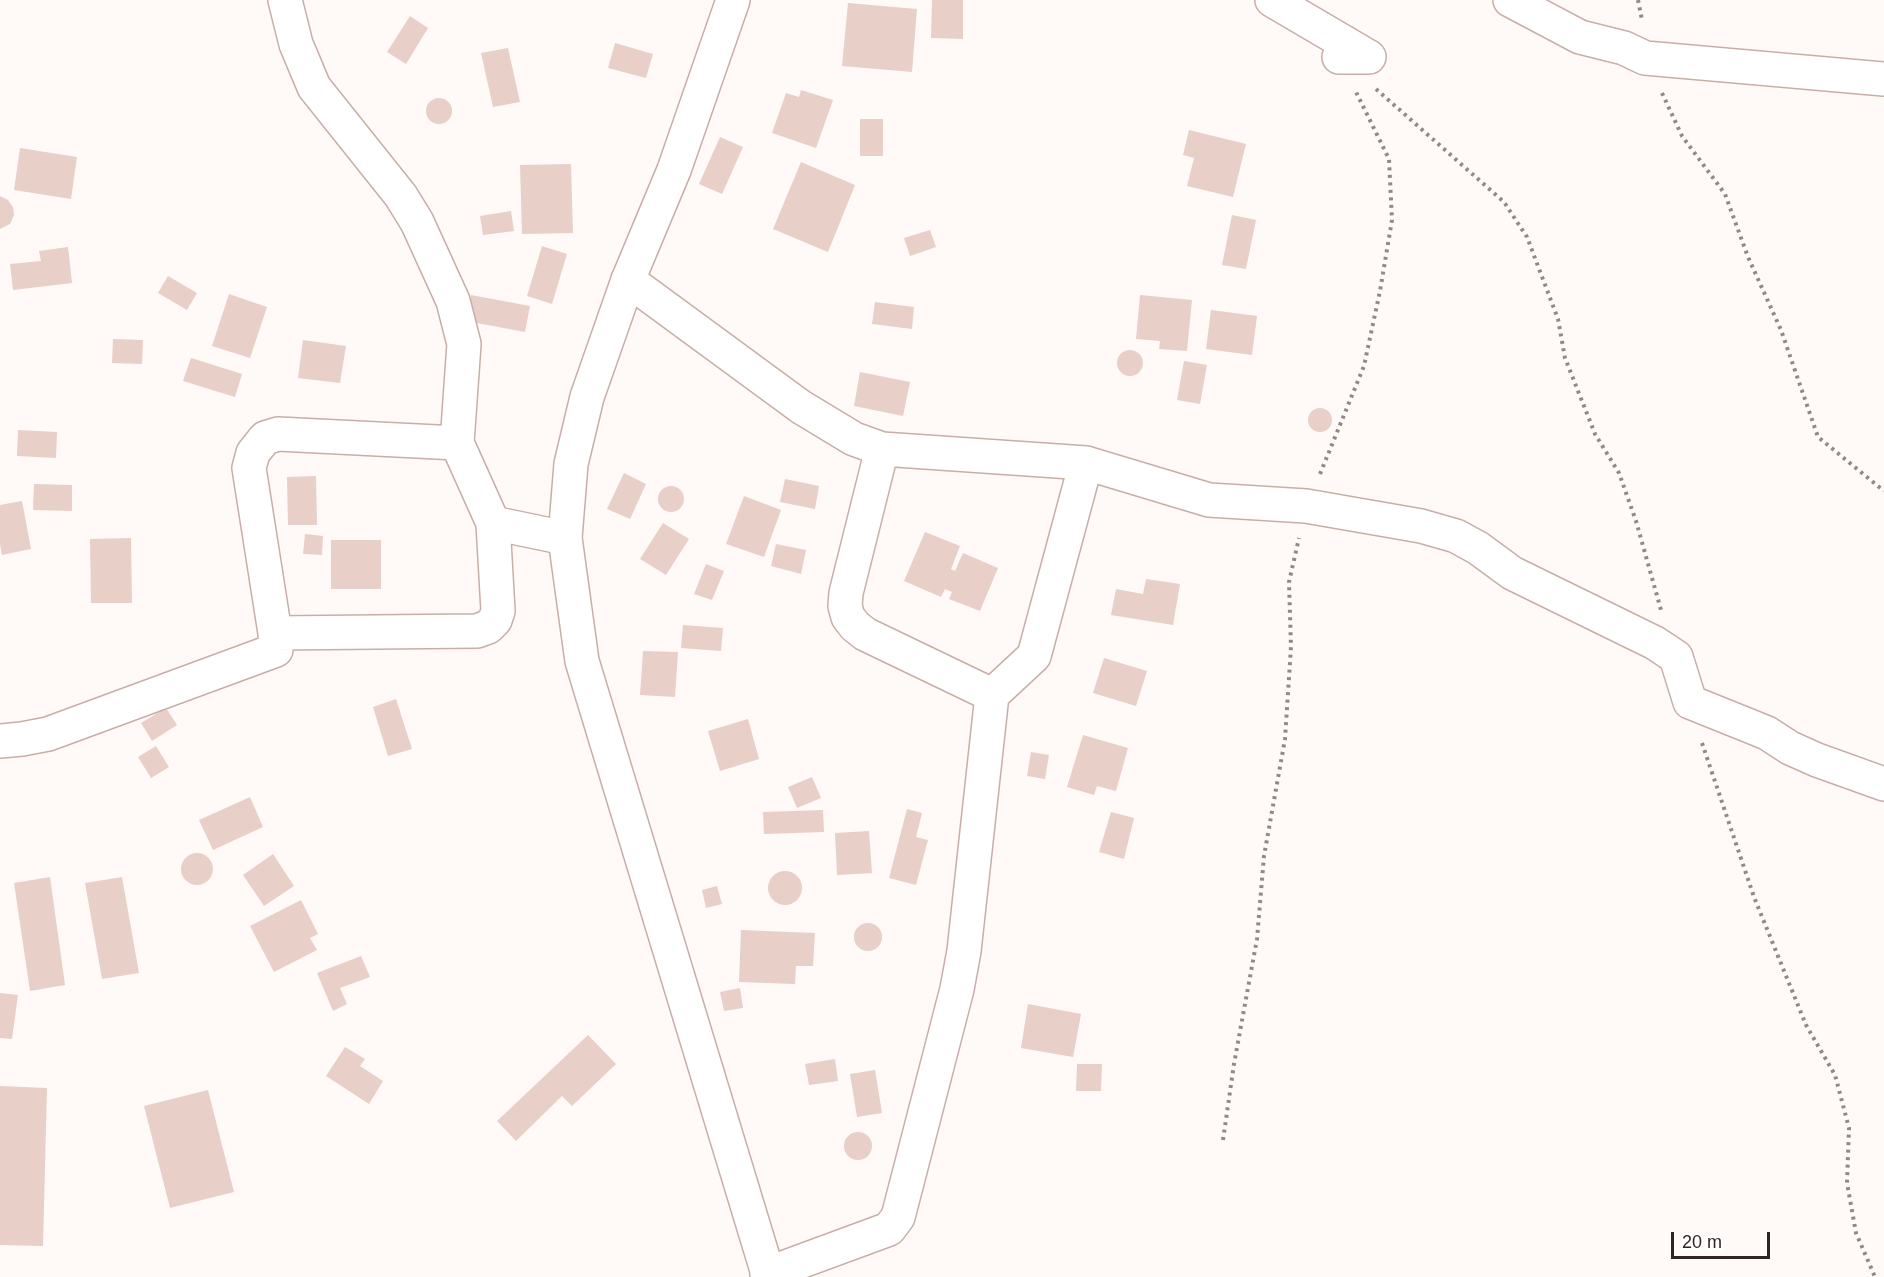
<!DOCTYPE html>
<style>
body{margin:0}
#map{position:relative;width:1884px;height:1277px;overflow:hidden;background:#fff9f8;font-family:Helvetica,sans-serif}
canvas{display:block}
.scale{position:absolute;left:1671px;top:1232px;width:99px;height:27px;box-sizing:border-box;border:3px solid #2f2623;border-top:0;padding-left:8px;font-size:18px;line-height:21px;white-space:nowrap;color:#2f2623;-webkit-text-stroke:4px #fff;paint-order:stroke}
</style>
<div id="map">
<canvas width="1884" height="1277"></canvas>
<div class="scale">20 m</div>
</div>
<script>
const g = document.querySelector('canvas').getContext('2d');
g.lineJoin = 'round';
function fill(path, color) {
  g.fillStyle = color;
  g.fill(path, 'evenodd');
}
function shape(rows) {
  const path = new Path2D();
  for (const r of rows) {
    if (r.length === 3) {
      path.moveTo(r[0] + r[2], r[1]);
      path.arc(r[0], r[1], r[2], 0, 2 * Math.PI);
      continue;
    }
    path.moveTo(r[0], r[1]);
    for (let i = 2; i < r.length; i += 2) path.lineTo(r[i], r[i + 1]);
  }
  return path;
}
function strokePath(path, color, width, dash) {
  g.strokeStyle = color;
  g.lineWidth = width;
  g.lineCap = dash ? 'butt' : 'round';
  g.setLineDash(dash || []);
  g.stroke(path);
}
fill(shape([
 [932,0,963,0,963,39,931,38],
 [848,3,917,9,912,72,842,66],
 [410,16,428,28,406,64,387,52],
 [615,43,653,54,646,78,608,68],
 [508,48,520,102,493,107,481,53],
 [801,90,833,100,816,148,772,133,786,93,799,97],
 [439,111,13],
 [860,119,883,119,883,156,860,156],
 [1189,130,1246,144,1233,197,1187,186,1194,158,1183,155],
 [720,137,743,147,722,194,699,184],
 [20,148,77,157,71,199,14,190],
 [801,162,855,185,828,252,773,229],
 [571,164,573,233,522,234,520,165],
 [0,196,8,200,13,207,14,215,10,224,0,229],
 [511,211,514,231,483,235,480,216],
 [1232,215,1256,220,1246,269,1222,265],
 [930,230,936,247,910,256,904,238],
 [542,246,567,254,552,304,527,296],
 [68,247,72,283,13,290,10,264,41,261,39,251],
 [168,276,197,293,187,310,158,293],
 [229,294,267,307,250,358,212,346],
 [471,295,530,306,525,332,466,321],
 [1140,295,1192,300,1187,351,1159,349,1160,341,1136,339],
 [875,302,914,307,912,329,872,324],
 [1211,310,1257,316,1252,355,1206,349],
 [113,339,143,340,142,364,112,363],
 [303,340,346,346,340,383,298,378],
 [1130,363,13],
 [191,358,242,374,235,397,183,381],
 [1184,361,1207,365,1200,404,1177,400],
 [860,372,910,382,903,416,854,406],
 [1320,420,12],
 [18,430,57,432,56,458,17,456],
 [624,473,646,484,630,519,607,509],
 [316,476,317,525,288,525,287,477],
 [785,479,819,486,815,509,780,502],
 [34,484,72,485,72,511,33,510],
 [671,499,13],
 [744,496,781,510,764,557,726,544],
 [22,501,31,549,2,555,0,544,0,505],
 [663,523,689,539,666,575,640,559],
 [925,532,960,546,951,569,955,571,963,553,998,568,980,611,949,599,952,592,945,589,941,597,904,581],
 [305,534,323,536,322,555,303,554],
 [131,538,132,603,91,603,90,539],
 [331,540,381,540,381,589,331,589],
 [776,544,806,550,801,574,771,566],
 [706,564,724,571,712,600,694,594],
 [1146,579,1180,584,1173,625,1111,615,1116,589,1143,594],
 [683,625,723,628,721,651,681,648],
 [643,651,678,652,675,697,640,695],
 [1104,658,1147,671,1136,706,1093,693],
 [396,699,412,749,388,756,373,707],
 [166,708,177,725,152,741,141,723],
 [748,719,759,759,720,771,708,731],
 [1083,735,1128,748,1116,791,1097,786,1094,795,1067,787],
 [156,746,169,767,151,778,138,757],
 [1031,752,1049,755,1045,779,1027,776],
 [812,777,821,798,797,808,788,787],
 [250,797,263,827,213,850,199,820],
 [907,809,922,813,916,837,928,840,916,885,889,878],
 [823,810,824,832,764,834,763,812],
 [1111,812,1134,818,1124,859,1099,852],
 [869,831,872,873,837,875,835,833],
 [197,869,16],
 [273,854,294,886,264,906,243,875],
 [785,888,17],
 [50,877,65,985,30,991,14,883],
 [122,877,139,973,102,979,85,883],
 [717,886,722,904,706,908,702,890],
 [301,900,318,934,310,938,317,950,274,972,250,926],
 [868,937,14],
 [741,930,815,933,813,966,796,966,795,984,739,982],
 [361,956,370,977,340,988,347,1004,333,1011,317,973],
 [740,988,743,1008,724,1011,720,992],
 [0,993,18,995,12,1039,0,1038],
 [1028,1004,1081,1014,1073,1057,1021,1048],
 [588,1035,616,1064,572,1106,562,1096,516,1141,497,1121],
 [345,1047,365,1059,360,1066,383,1081,369,1104,326,1076],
 [835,1059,838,1081,809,1085,805,1064],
 [1077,1064,1102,1064,1101,1091,1076,1091],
 [875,1070,882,1113,857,1117,850,1074],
 [0,1086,47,1088,43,1246,0,1245],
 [208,1090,234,1192,170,1208,144,1106],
 [858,1146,14]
]), '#e8cfc7');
const minor = shape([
 [285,0,296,44,314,87,401,196,417,222,453,301,464,344,457,443,493,523,565,538],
 [1272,0,1369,57,1339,57],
 [1510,0,1580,37,1624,48,1645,58,1884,79],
 [628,280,801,407,854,439,882,449,1086,463,1209,500,1306,506,1421,526,1456,536,1478,548,1512,573,1655,643,1676,657,1690,702,1767,733,1790,748,1817,760,1884,784],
 [882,449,846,593,845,606,848,617,855,626,865,634,992,695],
 [275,633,249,468,253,453,265,438,278,434,457,443],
 [0,741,22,739,48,734,276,650,275,633,477,631,488,627,495,620,498,611,493,523],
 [767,1274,889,1229,898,1217,957,989,964,951,992,695,1034,656,1086,463]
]);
const tertiary = shape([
 [733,0,674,170,628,280,587,397,571,464,565,538,582,661,769,1277]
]);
strokePath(minor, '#c7afa7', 36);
strokePath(tertiary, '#c7afa7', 36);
strokePath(shape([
 [1638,0,1642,20],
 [1376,89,1504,202,1527,237,1558,319,1565,358,1595,434,1619,473,1636,521,1661,610],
 [1662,93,1682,136,1725,194,1748,257,1781,330,1818,437,1884,491],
 [1320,474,1364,366,1380,291,1392,220,1389,159,1355,90],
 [1702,743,1754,897,1806,1025,1835,1075,1849,1128,1847,1183,1856,1233,1875,1277],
 [1223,1140,1234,1064,1257,939,1264,856,1285,739,1291,647,1289,582,1299,538]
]), '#908987', 4, [3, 4.5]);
strokePath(minor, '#fff', 33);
strokePath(tertiary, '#fff', 33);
</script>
